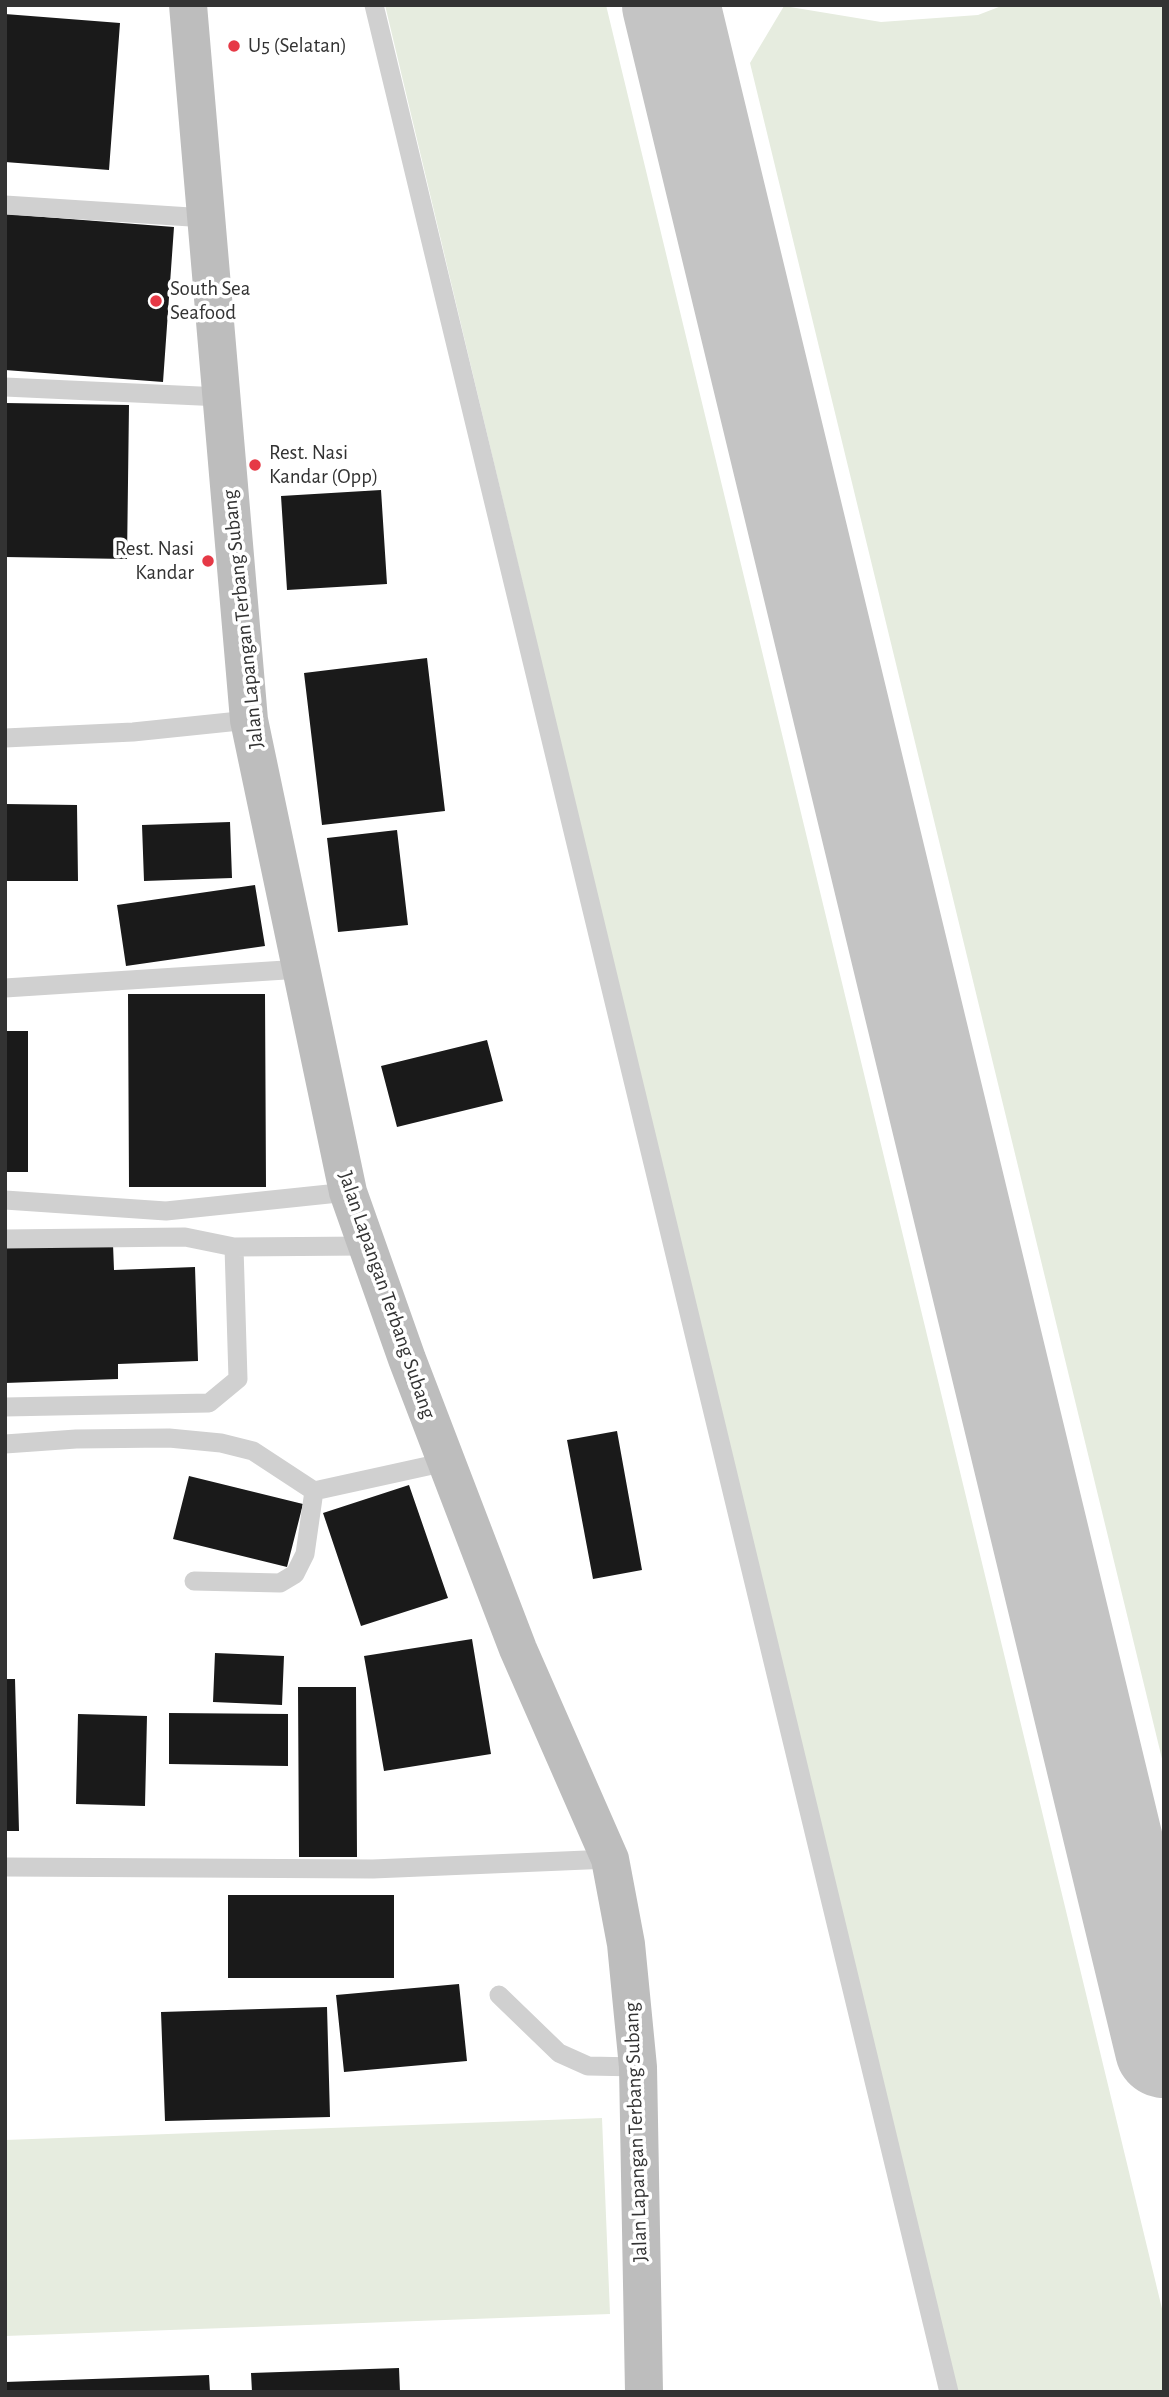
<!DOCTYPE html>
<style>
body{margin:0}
#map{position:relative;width:1169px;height:2397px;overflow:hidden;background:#fff;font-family:"Alegreya Sans",sans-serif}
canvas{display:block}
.frame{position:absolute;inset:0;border:7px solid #333;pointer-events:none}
</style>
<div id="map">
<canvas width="1169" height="2397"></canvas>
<div class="frame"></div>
</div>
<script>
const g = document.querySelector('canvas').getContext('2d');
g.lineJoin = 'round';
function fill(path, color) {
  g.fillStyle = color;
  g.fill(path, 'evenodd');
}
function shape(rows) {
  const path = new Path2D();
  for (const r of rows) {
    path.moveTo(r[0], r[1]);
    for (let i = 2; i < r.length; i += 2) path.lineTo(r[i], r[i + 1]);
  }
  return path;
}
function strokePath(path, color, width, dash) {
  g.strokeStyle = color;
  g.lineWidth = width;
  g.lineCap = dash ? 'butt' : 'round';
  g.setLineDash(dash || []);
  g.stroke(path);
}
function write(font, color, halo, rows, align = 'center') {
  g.font = font + ' "Alegreya Sans",sans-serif';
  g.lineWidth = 7;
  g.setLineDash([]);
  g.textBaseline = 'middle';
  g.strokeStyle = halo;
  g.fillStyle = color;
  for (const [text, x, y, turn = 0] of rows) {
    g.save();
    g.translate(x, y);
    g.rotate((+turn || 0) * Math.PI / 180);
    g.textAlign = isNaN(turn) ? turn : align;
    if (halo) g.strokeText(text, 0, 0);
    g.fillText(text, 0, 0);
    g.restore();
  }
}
fill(shape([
 [385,5,606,5,1164,2317,1164,2392,953,2392],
 [1004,5,1164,5,1164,1767,750,63,784,6,881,22,978,15],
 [602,2118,610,2314,5,2336,5,2140]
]), '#e6ecdf');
strokePath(shape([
 [671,5,1164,2049]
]), '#c4c4c4', 98);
fill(shape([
 [5,14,120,23,109,170,5,162],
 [5,214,174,227,163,382,5,370],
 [5,403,129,405,127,559,5,557],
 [381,490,387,584,287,590,281,496],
 [427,658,445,811,322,825,304,673],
 [5,804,77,805,78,881,5,881],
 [230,822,232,878,144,881,142,825],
 [397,830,408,925,338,932,327,838],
 [255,885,265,946,126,966,117,905],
 [128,994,265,994,266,1187,129,1187],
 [5,1031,28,1031,28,1172,5,1172],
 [487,1040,503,1101,397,1127,381,1066],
 [113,1244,114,1270,195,1267,198,1361,118,1364,118,1379,5,1383,5,1248],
 [617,1431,642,1570,593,1579,567,1440],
 [189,1476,303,1504,287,1567,173,1539],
 [409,1485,448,1598,361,1626,323,1513],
 [472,1639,491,1754,384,1771,364,1656],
 [215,1653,284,1656,282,1705,213,1702],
 [5,1679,15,1679,19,1831,5,1831],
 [298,1687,356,1687,357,1857,299,1857],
 [169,1713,288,1714,288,1766,169,1764],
 [78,1714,147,1716,145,1806,76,1804],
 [228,1895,394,1895,394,1978,228,1978],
 [459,1984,467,2061,344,2072,336,1995],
 [327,2007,330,2117,165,2121,161,2012],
 [399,2368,400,2392,252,2392,251,2373],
 [209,2375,210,2392,5,2392,5,2382]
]), '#1a1a1a');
strokePath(shape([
 [374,5,949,2392],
 [5,205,206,218],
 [5,387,221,397],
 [5,738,133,732,249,720],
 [5,988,301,969],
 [5,1200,166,1211,348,1192],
 [5,1239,185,1237,234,1247],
 [5,1407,209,1403,238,1379,234,1247,366,1246],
 [5,1444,76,1439,169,1438,221,1443,253,1451,314,1491,446,1462],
 [194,1581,280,1583,295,1574,305,1554,314,1491],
 [5,1867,373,1869,610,1859],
 [499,1995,559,2053,588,2066,638,2067]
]), '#d0d0d0', 19);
strokePath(shape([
 [188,5,249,720,348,1192,407,1359,518,1649,610,1859,626,1944,638,2067,644,2392]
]), '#bdbdbd', 38);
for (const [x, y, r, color] of [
 [234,46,7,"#e63946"],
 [156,301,7,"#e63946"],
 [255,465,7,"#e63946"],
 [208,561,7,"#e63946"]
]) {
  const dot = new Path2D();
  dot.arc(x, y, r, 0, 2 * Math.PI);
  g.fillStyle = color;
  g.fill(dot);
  strokePath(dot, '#fff', 2.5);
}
write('21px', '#333', '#fff', [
 ["U5 (Selatan)",248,46],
 ["South Sea",170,289],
 ["Seafood",170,313],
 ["Rest. Nasi",269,453],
 ["Kandar (Opp)",269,477],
 ["Rest. Nasi",194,549,"right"],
 ["Kandar",194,573,"right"]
], 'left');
write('21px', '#333', '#fff', [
 ["Jalan Lapangan Terbang Subang",243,619,-96],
 ["Jalan Lapangan Terbang Subang",387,1295,71],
 ["Jalan Lapangan Terbang Subang",636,2132,-92]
]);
</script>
